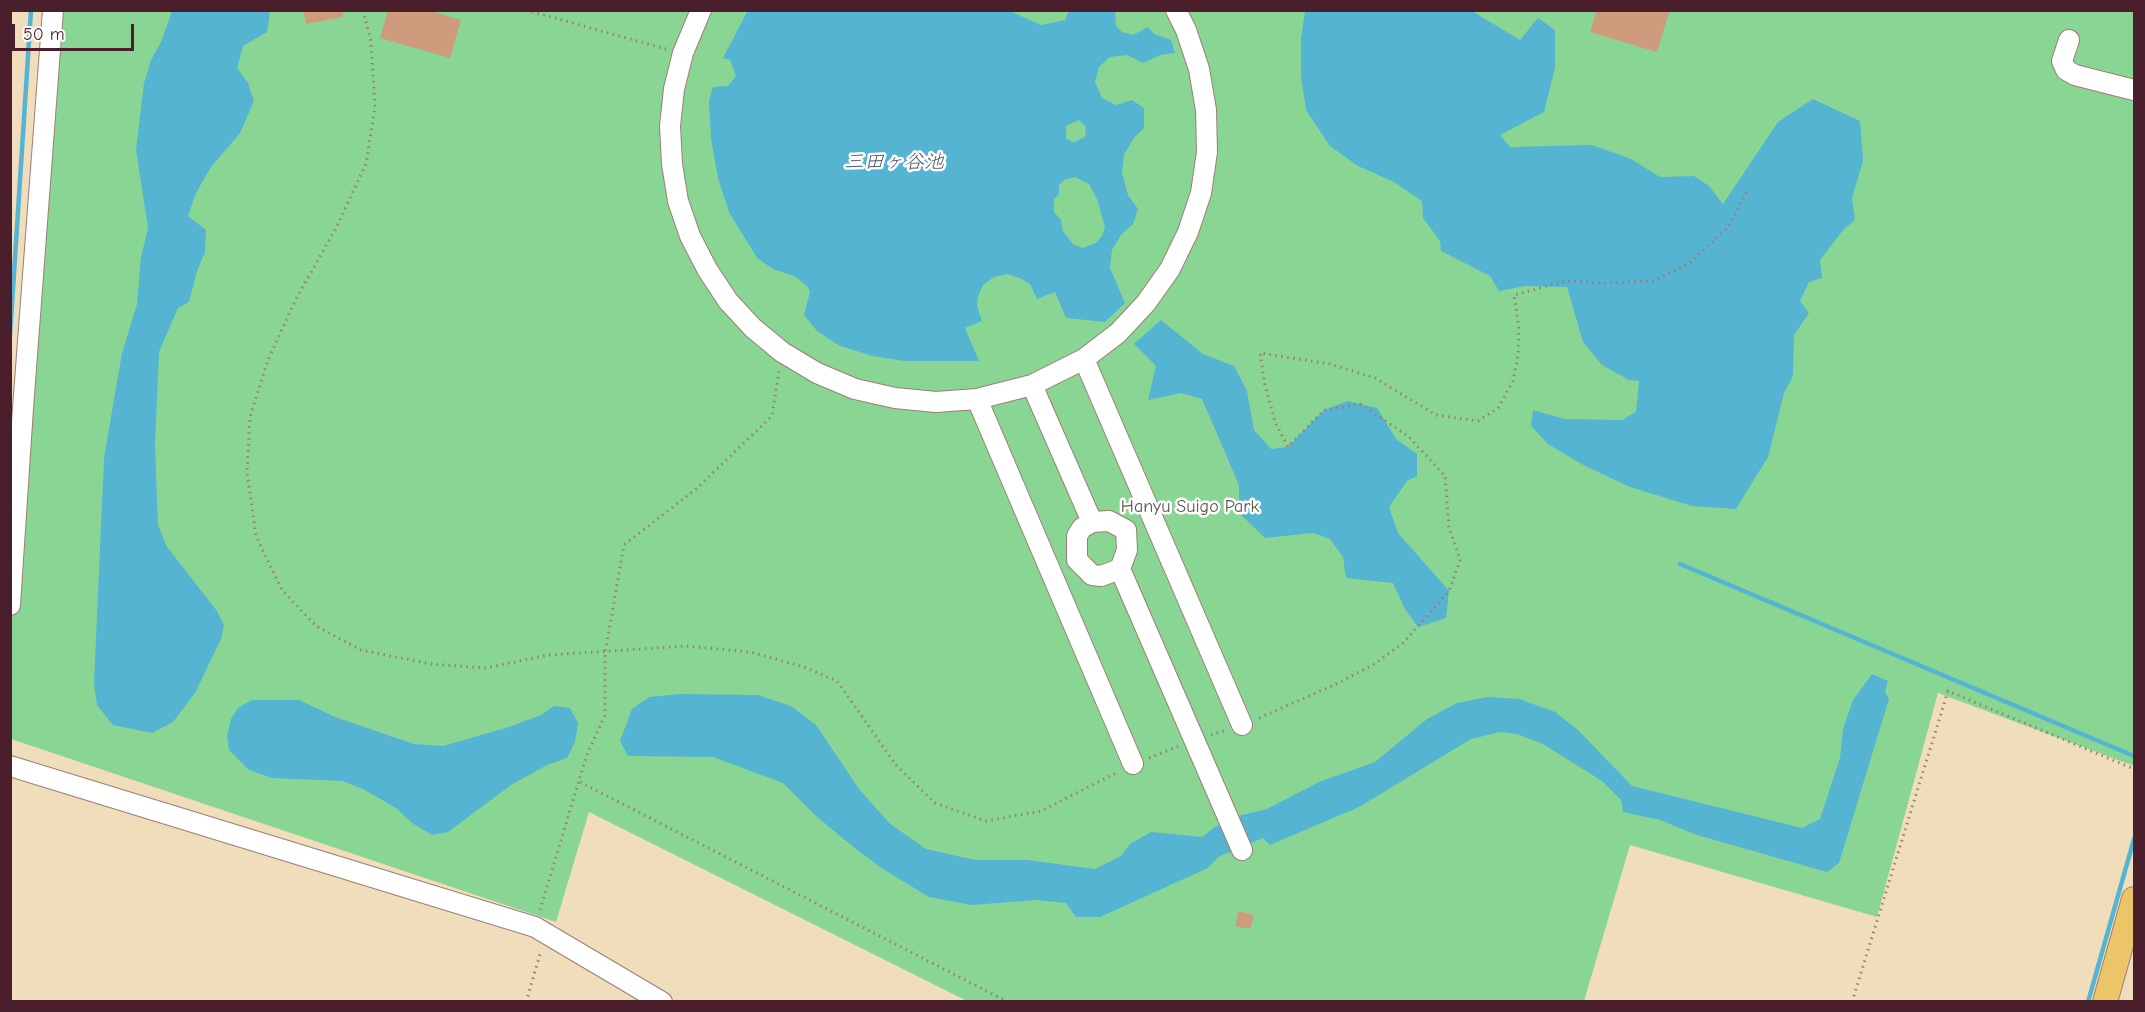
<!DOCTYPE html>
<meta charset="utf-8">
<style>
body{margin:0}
#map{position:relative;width:2145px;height:1012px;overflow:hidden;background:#efddbc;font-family:"Comic Neue",sans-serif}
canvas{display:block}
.frame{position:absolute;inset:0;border:12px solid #4a1f2b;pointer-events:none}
.scale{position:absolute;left:12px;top:24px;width:122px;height:27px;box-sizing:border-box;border:3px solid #4a1f2b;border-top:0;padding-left:8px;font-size:18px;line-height:21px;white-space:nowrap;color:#4a1f2b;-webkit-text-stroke:4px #fff;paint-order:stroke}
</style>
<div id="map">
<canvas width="2145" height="1012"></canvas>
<div class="frame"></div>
<div class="scale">50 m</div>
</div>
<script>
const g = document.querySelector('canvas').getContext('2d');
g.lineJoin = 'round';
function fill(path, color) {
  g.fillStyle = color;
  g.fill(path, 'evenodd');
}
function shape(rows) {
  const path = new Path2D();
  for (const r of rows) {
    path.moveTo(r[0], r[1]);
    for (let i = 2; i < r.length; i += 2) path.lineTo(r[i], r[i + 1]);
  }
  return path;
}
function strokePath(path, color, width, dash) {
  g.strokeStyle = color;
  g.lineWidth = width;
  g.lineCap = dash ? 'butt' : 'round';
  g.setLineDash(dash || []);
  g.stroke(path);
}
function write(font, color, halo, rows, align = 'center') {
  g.font = font + ' "Comic Neue","Klee One",sans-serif';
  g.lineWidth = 5;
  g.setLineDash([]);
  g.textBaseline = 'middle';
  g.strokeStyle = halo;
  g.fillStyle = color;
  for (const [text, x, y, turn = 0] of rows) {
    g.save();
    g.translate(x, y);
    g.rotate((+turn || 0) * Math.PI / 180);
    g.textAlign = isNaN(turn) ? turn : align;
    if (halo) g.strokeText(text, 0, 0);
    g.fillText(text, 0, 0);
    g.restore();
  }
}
fill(shape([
 [47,11,2134,11,2134,766,1938,693,1877,917,1630,845,1584,1001,967,1001,589,812,556,922,11,739,11,606]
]), '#89d694');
fill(shape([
 [748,10,1010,11,1041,25,1065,20,1069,11,1115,11,1116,26,1122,32,1133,35,1148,27,1154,34,1171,40,1175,53,1160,55,1143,63,1127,55,1110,57,1099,67,1095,82,1102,98,1116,105,1132,100,1144,108,1144,128,1133,139,1124,155,1122,173,1128,195,1138,209,1133,224,1121,235,1112,250,1110,268,1125,303,1105,322,1066,318,1055,292,1037,299,1030,284,1020,278,1007,274,994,277,983,285,978,296,977,306,982,321,965,328,979,361,904,361,873,356,840,346,817,331,804,315,810,292,808,287,794,276,773,269,757,258,729,212,718,178,711,139,709,101,713,87,728,86,736,76,730,60,723,58],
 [1079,120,1086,127,1085,137,1074,142,1066,139,1066,126],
 [1075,177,1089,184,1097,199,1105,227,1102,236,1096,243,1082,248,1073,244,1063,231,1061,220,1054,212,1054,199,1059,194,1059,185,1064,180],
 [172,11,267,10,270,13,267,32,243,46,237,68,248,83,254,101,240,133,211,167,196,193,188,216,206,230,205,252,197,271,189,302,178,308,159,352,155,446,158,525,167,547,217,611,224,625,221,639,195,693,173,722,152,733,113,725,97,705,94,684,104,458,122,353,137,304,141,257,148,228,136,150,144,83,151,60,161,42],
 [1305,11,1472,11,1520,40,1538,18,1555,30,1555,68,1544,112,1500,135,1510,147,1592,145,1631,159,1660,177,1694,176,1709,186,1723,204,1778,122,1813,99,1860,121,1863,161,1852,198,1855,220,1844,229,1820,260,1822,278,1809,282,1800,301,1809,313,1794,335,1793,376,1784,393,1768,457,1736,509,1692,506,1630,487,1585,466,1548,444,1531,426,1533,410,1564,419,1622,420,1636,412,1639,381,1629,380,1602,365,1583,342,1567,287,1525,286,1499,291,1490,276,1441,251,1440,241,1423,218,1422,201,1394,182,1358,166,1330,146,1306,110,1301,76,1301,39],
 [1161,320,1203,354,1234,366,1247,391,1254,430,1271,449,1288,447,1324,410,1348,401,1377,408,1396,439,1417,454,1417,476,1407,481,1389,507,1398,533,1449,591,1446,618,1418,627,1405,609,1393,583,1346,578,1343,557,1330,539,1313,533,1265,538,1239,513,1239,485,1202,399,1181,393,1148,400,1156,366,1134,344],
 [1872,674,1888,681,1885,692,1889,699,1839,863,1827,872,1697,835,1660,820,1623,812,1621,800,1602,781,1543,744,1517,734,1500,732,1471,739,1359,807,1270,845,1263,838,1218,857,1208,868,1100,917,1076,917,1066,903,1036,900,972,905,929,897,883,869,852,846,815,815,783,783,713,757,628,756,620,741,632,709,649,697,679,694,758,695,791,706,816,725,859,789,889,823,926,849,975,860,1027,860,1095,869,1121,856,1130,844,1151,832,1202,837,1216,826,1230,822,1238,816,1267,809,1319,782,1375,762,1427,719,1457,703,1488,697,1519,699,1555,712,1579,731,1632,786,1802,828,1820,819,1840,758,1843,729,1853,700],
 [252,700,299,700,335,717,414,744,443,746,509,727,541,715,554,706,570,708,578,723,575,742,567,758,547,765,511,785,448,832,432,835,412,823,396,808,363,789,342,781,272,778,249,770,229,750,227,736,231,719,238,708]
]), '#54b4d2');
strokePath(shape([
 [10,335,31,10],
 [1680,564,2134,756],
 [2088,1002,2134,839]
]), '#54b4d2', 4.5);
fill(shape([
 [303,10,342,10,343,17,306,24],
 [388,10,426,10,461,20,450,58,380,38],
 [1597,10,1670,10,1657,52,1590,32],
 [1238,911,1254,915,1250,929,1235,926]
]), '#ce9c7c');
const minor = shape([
 [701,10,683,53,674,89,670,126,672,164,678,201,690,236,707,269,728,301,753,328,782,352,817,373,855,389,895,398,936,402,977,399,1032,385,1084,359,1118,333,1146,303,1170,269,1188,232,1201,193,1207,152,1206,110,1199,69,1186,30,1176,10],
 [2069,40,2062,61,2066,70,2075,75,2134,90],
 [1084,359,1242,725],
 [1032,385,1092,522,1082,528,1077,536,1077,560,1092,575,1101,576,1120,569,1127,550,1126,530,1109,521,1092,522],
 [977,399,1133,764],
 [1120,569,1242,850],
 [10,605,23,408,53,10],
 [10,766,535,927,662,1002]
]);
const major = shape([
 [2105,1002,2134,899]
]);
strokePath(minor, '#9c7e74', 22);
strokePath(major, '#9c7e74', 26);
strokePath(shape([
 [363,10,371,42,375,107,366,164,336,228,296,299,268,360,250,417,247,472,256,536,282,590,316,626,361,650,431,664,486,668,548,655,686,646,750,652,804,667,837,681,896,765,935,803,986,821,1041,811,1118,772],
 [526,10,666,49],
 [1259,718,1334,685,1373,665,1403,643,1449,591,1460,560,1449,527,1445,476,1408,436,1360,404,1324,410,1288,447,1275,422,1265,385,1260,353,1330,364,1375,378,1436,415,1478,421,1498,408,1513,381,1518,356,1519,329,1514,295,1566,281,1605,283,1653,281,1690,263,1728,227,1748,189],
 [1211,735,1227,730],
 [1149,758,1179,746],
 [580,782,1008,1002],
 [540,910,586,757,605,715,605,653,624,545,696,489,772,416,779,371],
 [526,1002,541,951],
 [1852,1002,1948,691,2134,769]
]), '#9c7e74', 3, [1.5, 4.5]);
strokePath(minor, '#fff', 20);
strokePath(major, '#edc569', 24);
write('18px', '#5d564a', '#fff', [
 ["Hanyu Suigo Park",1190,507]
]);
write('italic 20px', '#4e5b6e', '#fff', [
 ["三田ヶ谷池",894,162]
]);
</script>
